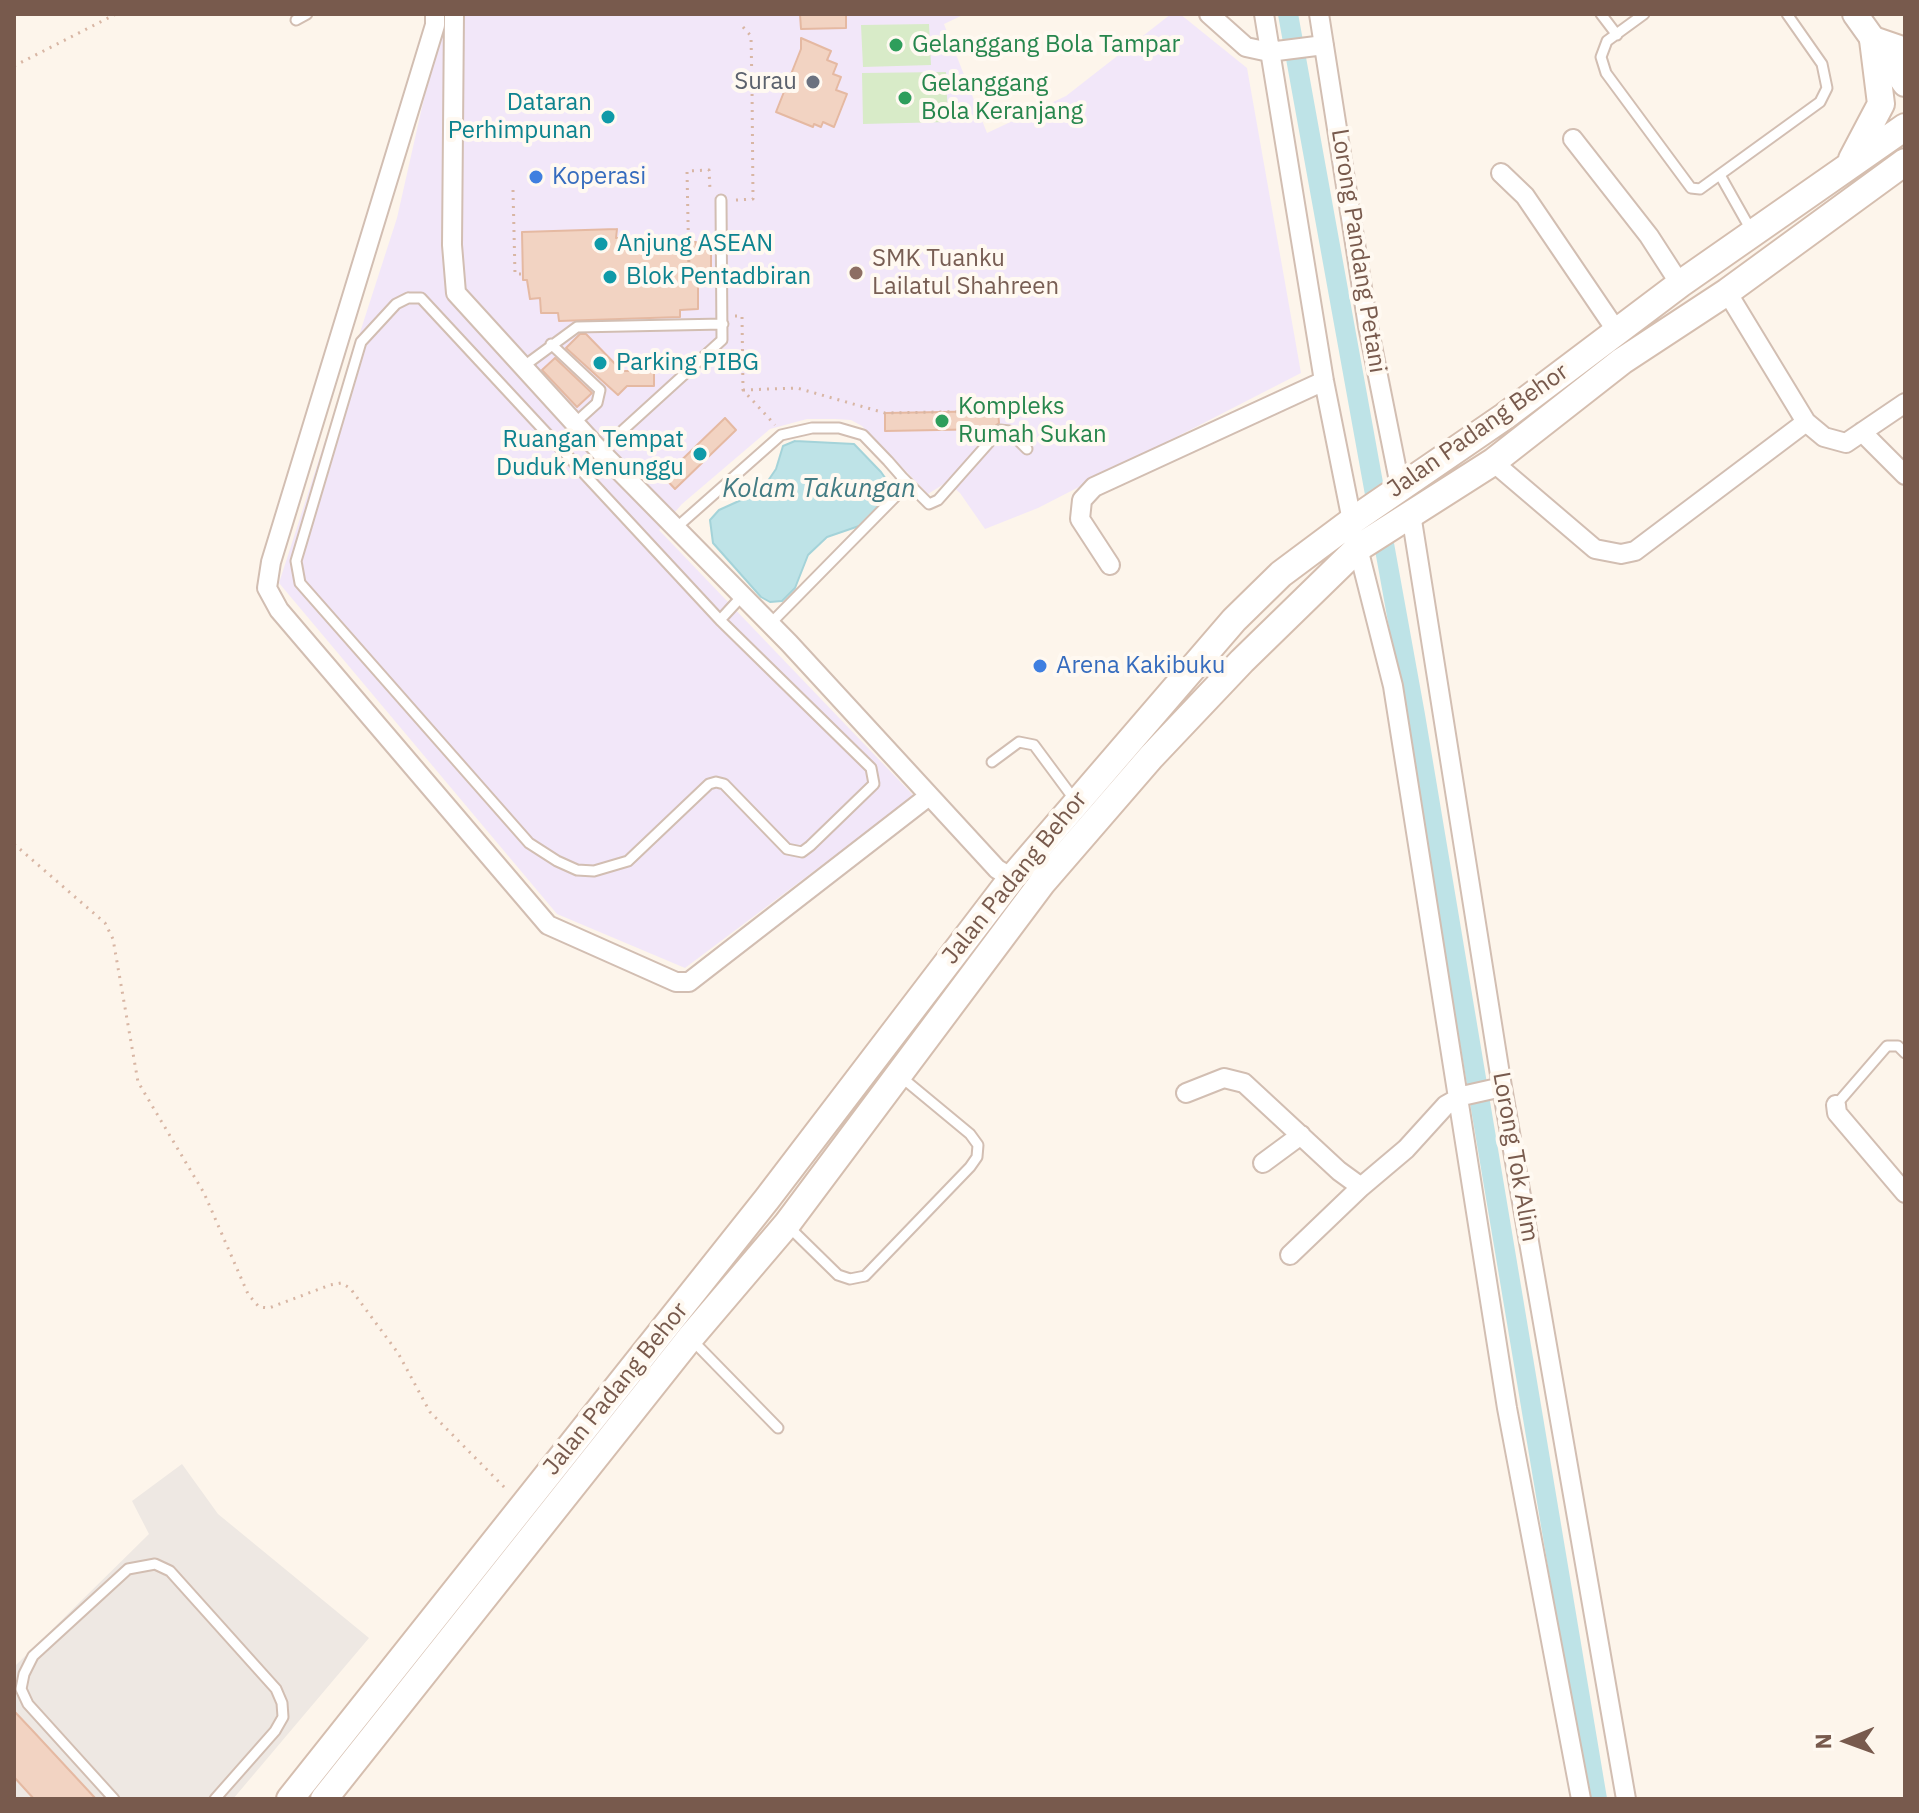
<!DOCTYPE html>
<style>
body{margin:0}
#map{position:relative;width:1919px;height:1813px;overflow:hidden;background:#fdf5eb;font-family:"IBM Plex Sans",sans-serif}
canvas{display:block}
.frame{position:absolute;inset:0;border:16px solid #785a4d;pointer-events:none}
.north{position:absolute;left:1807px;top:1701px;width:80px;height:80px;-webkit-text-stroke:6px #fff9f1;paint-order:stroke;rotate:269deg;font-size:22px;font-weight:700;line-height:32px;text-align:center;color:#785a4d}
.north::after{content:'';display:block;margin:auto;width:28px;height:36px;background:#785a4d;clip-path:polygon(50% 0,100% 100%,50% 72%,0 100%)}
</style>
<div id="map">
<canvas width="1919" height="1813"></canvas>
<div class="frame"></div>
<div class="north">N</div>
</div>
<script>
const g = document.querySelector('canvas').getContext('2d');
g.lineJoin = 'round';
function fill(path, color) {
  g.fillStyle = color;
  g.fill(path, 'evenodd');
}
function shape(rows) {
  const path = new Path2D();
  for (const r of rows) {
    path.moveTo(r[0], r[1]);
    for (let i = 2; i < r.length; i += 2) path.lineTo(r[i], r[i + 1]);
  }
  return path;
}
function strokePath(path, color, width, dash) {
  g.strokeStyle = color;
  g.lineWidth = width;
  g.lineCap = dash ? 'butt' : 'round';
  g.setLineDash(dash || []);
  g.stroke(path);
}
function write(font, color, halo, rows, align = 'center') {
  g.font = font + ' "IBM Plex Sans",sans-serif';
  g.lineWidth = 8;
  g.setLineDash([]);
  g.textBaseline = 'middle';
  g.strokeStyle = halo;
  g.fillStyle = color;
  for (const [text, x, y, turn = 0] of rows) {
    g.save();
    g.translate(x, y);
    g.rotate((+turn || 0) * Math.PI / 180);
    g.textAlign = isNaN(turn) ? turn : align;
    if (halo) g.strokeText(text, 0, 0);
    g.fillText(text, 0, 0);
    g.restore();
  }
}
fill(shape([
 [182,1464,218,1514,369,1638,233,1799,14,1799,14,1667,149,1534,132,1501]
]), '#eee8e3');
fill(shape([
 [443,14,965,14,944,24,987,133,1066,96,1171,14,1180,14,1247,68,1301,373,1038,508,985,529,960,493,947,482,928,494,862,426,851,420,835,419,807,419,770,429,682,504,659,530,914,796,685,968,557,914,279,583,397,218]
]), '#f2e7f9');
fill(shape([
 [929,24,931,65,863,67,861,25],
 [946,72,948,122,863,124,862,73]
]), '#d8ebc8');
const water = shape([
 [795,441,854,444,881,472,893,489,862,525,827,537,808,555,795,588,782,601,770,602,761,597,713,543,710,520,719,510,761,491,776,469,783,446,795,441]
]);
fill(water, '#bee3e7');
strokePath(water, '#a4d3d9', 2);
strokePath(shape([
 [1288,14,1415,715,1597,1799]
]), '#bee3e7', 20);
const building = shape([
 [800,14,846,14,846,28,801,29,800,14],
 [801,38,831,51,827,60,837,64,833,74,841,77,836,90,847,94,834,127,823,122,821,127,814,124,813,127,776,112,801,49,801,38],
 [617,229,616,238,647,237,647,243,696,242,696,250,711,249,711,273,698,273,698,309,680,310,680,317,559,321,558,313,541,313,540,298,530,299,527,280,523,280,522,232,617,229],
 [580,334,586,334,622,371,654,371,654,386,627,386,618,395,566,348,580,334],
 [555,358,592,393,577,407,542,370,555,358],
 [998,411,999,423,991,429,885,431,885,413,998,411],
 [725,418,736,430,675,489,664,477,725,418],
 [14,1711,32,1730,96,1799,34,1799,14,1777,14,1711]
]);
fill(building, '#f2d3c2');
strokePath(building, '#e5b9a2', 2);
const service = shape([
 [1601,14,1617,35],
 [1644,14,1607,41,1601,57,1606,73,1691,188,1700,189,1820,102,1827,88,1822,64,1787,14],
 [296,20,307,14],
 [1720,175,1751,230],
 [408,298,421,298,720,620,871,768,874,784,810,846,802,852,787,849,724,784,716,782,709,784,628,861,594,871,577,870,557,861,529,843,300,583,296,561,361,342,396,304,408,298],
 [551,344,600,390,597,403,576,422],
 [524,366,577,327,723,324],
 [600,451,722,340,721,200],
 [902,477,929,504,938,500,1000,430,1009,431,1027,449],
 [677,527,781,435,812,428,839,428,863,435,888,461,902,477,898,494,771,623],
 [720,620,743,595],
 [992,762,1019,742,1034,745,1074,799],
 [1836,1105,1887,1046,1898,1046,1905,1053],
 [789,1227,838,1275,850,1279,865,1276,970,1167,977,1157,978,1145,970,1134,900,1076],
 [692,1340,778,1428],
 [114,1799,28,1704,21,1689,24,1674,33,1656,128,1569,155,1564,170,1571,276,1689,282,1703,283,1717,275,1731,215,1799]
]);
const minor = shape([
 [435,14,435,25,271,562,267,588,279,610,548,925,676,982,689,982,929,796],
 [454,14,452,245,456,293,600,451,789,643,997,869,1012,878],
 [1209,14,1246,47,1269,52,1324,45],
 [1264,14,1324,381,1352,521],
 [1319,14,1368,326,1400,486],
 [1573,139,1649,236,1680,284],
 [1501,173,1525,196,1616,330],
 [1727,292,1806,422,1824,437,1846,443,1905,403],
 [1862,432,1905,475],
 [1493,462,1595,549,1621,554,1635,551,1806,422],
 [1411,514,1502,1087,1626,1799],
 [1358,548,1393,686,1507,1408,1581,1799],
 [1110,565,1080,519,1082,500,1094,487,1324,381],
 [1186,1093,1224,1078,1244,1083,1339,1171,1361,1187,1406,1149,1446,1105,1462,1096,1502,1087],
 [1836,1105,1837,1113,1905,1193],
 [1263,1163,1301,1135],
 [1290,1255,1361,1187]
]);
const tertiary = shape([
 [1855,14,1905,84]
]);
const secondary = shape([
 [1852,159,1881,104,1873,40,1905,51],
 [290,1799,767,1199,1012,878,1234,620,1281,574,1352,521,1505,416,1680,284,1905,127],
 [324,1799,690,1338,787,1224,1042,883,1151,757,1242,661,1358,548,1493,462,1622,361,1727,292,1905,162]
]);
strokePath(service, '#d2beb2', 13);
strokePath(minor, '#d2beb2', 22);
strokePath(tertiary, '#d2beb2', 28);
strokePath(secondary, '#d5beaf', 30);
strokePath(shape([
 [706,14,706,18],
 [743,27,751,36,752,87],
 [14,66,116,14],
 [513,190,515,274,523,274],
 [736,200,753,199,752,87,768,82,786,87],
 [689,270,687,171,709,170,710,190],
 [735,316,742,316,743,390,775,425],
 [743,390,797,388,885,413,993,411],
 [14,844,105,923,113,939,138,1082,204,1193,248,1294,259,1307,269,1308,330,1285,341,1283,350,1288,398,1353,430,1412,506,1489]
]), '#d8b6a4', 3, [2, 6]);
strokePath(service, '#fff', 9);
strokePath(minor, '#fff', 18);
strokePath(tertiary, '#fff', 24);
strokePath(secondary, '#fff', 26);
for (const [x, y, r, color] of [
 [896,45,8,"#2e9e5b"],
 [813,82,8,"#6b7280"],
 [905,98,8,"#2e9e5b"],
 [608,117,8,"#0f9aa8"],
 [536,177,8,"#3f7fe0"],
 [601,244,8,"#0f9aa8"],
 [856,273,8,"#8d6e63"],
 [610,277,8,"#0f9aa8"],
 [600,363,8,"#0f9aa8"],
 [942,421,8,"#2e9e5b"],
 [700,454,8,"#0f9aa8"],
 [1040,666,8,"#3f7fe0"]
]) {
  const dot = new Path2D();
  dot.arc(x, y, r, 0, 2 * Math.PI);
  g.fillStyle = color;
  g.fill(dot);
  strokePath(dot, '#fff9f1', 3);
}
write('24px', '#27864d', '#fff9f1', [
 ["Gelanggang Bola Tampar",912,45],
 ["Gelanggang",921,84],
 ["Bola Keranjang",921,112],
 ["Kompleks",958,407],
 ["Rumah Sukan",958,435]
], 'left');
write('24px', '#5b616d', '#fff9f1', [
 ["Surau",797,82]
], 'right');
write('24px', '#0d838f', '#fff9f1', [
 ["Dataran",592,103,"right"],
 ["Perhimpunan",592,131,"right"],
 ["Anjung ASEAN",617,244],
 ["Blok Pentadbiran",626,277],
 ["Parking PIBG",616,363],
 ["Ruangan Tempat",684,440,"right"],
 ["Duduk Menunggu",684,468,"right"]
], 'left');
write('24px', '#366cbe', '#fff9f1', [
 ["Koperasi",552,177],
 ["Arena Kakibuku",1056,666]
], 'left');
write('24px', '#785a4d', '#fff9f1', [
 ["Lorong Pandang Petani",1358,251,81],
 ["Jalan Padang Behor",1478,431,-35],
 ["Jalan Padang Behor",1015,878,-51],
 ["Lorong Tok Alim",1515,1157,80],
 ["Jalan Padang Behor",616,1389,-51]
]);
write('24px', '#785e54', '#fff9f1', [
 ["SMK Tuanku",872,259],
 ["Lailatul Shahreen",872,287]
], 'left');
write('italic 26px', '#437c84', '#fff9f1', [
 ["Kolam Takungan",819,489]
]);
</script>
